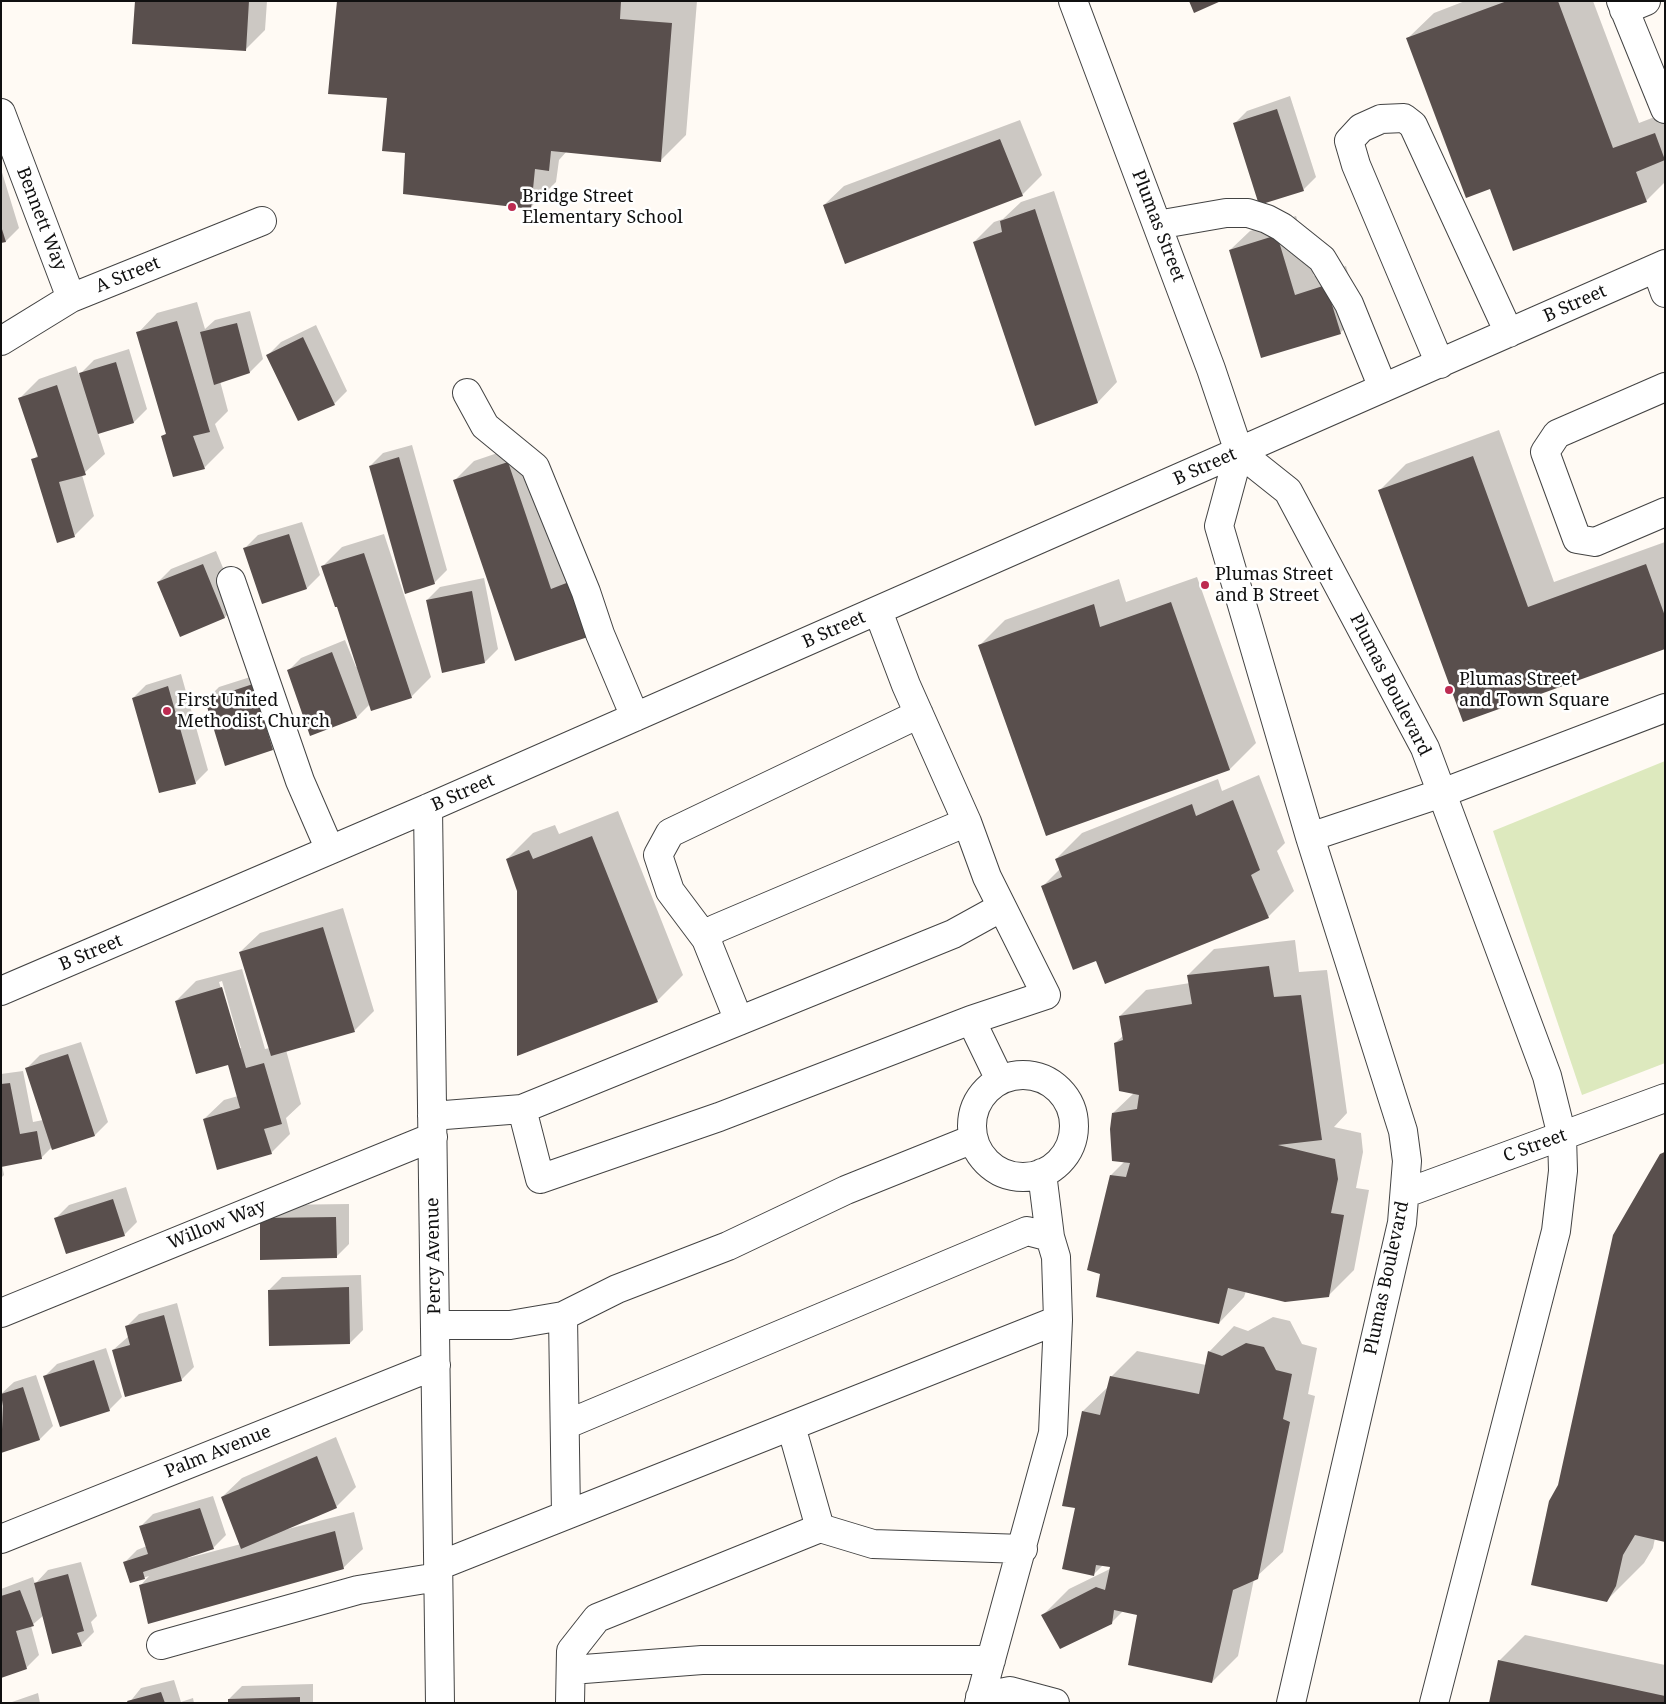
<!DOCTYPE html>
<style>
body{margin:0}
#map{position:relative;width:1666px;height:1704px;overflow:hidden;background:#fffaf4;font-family:"Noto Serif",serif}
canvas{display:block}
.frame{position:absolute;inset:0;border:2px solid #101010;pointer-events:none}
</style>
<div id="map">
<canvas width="1666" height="1704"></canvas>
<div class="frame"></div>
</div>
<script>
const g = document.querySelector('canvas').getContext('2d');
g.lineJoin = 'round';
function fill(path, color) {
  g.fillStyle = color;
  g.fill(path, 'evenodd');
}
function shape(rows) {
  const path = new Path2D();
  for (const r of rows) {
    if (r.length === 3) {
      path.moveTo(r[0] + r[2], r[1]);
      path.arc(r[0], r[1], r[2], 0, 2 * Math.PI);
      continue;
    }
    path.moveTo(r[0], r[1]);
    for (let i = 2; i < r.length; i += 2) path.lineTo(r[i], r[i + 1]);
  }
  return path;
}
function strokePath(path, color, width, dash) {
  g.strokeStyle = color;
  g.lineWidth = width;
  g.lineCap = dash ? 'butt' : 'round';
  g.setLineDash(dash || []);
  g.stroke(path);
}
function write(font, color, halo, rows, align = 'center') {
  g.font = font + ' "Noto Serif",serif';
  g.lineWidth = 5;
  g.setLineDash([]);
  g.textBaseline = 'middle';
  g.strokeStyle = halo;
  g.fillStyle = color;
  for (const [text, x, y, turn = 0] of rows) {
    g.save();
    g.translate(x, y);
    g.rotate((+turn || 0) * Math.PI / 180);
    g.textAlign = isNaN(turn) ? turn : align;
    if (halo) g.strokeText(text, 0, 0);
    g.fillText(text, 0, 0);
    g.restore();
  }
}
fill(shape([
 [1665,761,1665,1063,1582,1095,1493,831]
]), '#dde9be');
fill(shape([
 [136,1,267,1,265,30,246,49],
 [338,1,697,1,686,135,660,161,567,151,559,160,556,182,530,208,407,152,388,97],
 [1465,1,1593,1,1639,123,1665,113,1665,182,1646,201,1408,38,1434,13],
 [1290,96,1316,177,1303,190,1234,124,1247,111],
 [1020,120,1042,175,1022,195,824,205,844,186],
 [1,169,19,228,6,241,1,242],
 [1054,191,1117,382,1098,402,1035,424,974,242,994,222,1003,219,1021,202],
 [1296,216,1314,276,1346,266,1359,314,1340,333,1230,250,1250,231],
 [197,302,205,329,215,320,250,311,263,359,250,372,220,381,228,411,215,424,224,448,204,468,163,437,167,433,138,333,157,313],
 [316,325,347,391,334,404,268,355,281,342],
 [129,349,147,409,134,422,98,433,105,454,82,475,94,516,74,536,33,460,39,454,19,399,39,379,76,366,79,375,94,360],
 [1499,430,1554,582,1665,542,1665,648,1464,721,1380,490,1406,464],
 [527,443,571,570,587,636,455,480,474,461],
 [412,445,447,570,434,583,370,466,383,453],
 [302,522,320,575,307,588,263,603,245,548,258,535],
 [384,534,431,677,411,697,370,704,357,717,311,735,288,671,301,658,345,640,356,667,358,667,338,605,322,567,342,547],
 [216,551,238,604,225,617,158,582,171,569],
 [1197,577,1256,743,1230,769,1046,835,979,646,1005,620,1119,579,1126,602],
 [484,578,498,649,485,662,427,600,440,587],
 [266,672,286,736,273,749,206,700,219,687],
 [181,674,208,770,195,783,133,698,146,685],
 [1259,775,1285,843,1277,851,1294,891,1268,917,1096,960,1043,886,1060,869,1056,859,1082,833,1218,779,1222,791],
 [618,811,683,975,657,1001,518,1054,518,891,507,859,533,833,555,825,559,834],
 [343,908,374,1011,355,1030,286,1050,301,1104,286,1118,290,1134,271,1153,204,1119,224,1100,238,1096,229,1063,176,1001,196,981,242,969,265,1049,270,1048,240,952,260,933],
 [222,981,241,1048,239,1048,219,982],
 [1295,940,1299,972,1327,970,1347,1113,1334,1127,1361,1133,1363,1152,1356,1188,1369,1190,1354,1270,1328,1296,1246,1291,1244,1297,1219,1323,1102,1274,1111,1175,1125,1161,1113,1113,1134,1093,1115,1043,1124,1035,1120,1016,1146,990,1190,983,1188,975,1214,949],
 [81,1042,108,1122,95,1135,52,1147,41,1158,2,1165,4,1175,1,1178,1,1074,23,1071,33,1122,43,1120,27,1068,40,1055],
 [1665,1151,1665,1540,1655,1538,1653,1548,1644,1563,1607,1600,1560,1486,1661,1155],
 [126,1187,137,1222,124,1235,56,1218,69,1205],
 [349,1204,349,1244,336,1257,261,1218,274,1205],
 [361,1275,363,1330,350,1343,269,1290,282,1277],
 [177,1303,194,1367,181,1380,113,1350,129,1336,126,1327,139,1314],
 [1273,1317,1290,1321,1302,1344,1317,1348,1308,1394,1315,1396,1283,1552,1254,1579,1238,1656,1212,1682,1138,1614,1123,1611,1111,1623,1043,1615,1069,1589,1114,1567,1103,1565,1093,1575,1077,1507,1083,1411,1109,1386,1111,1377,1137,1351,1206,1365,1209,1352,1234,1326,1248,1331],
 [106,1348,122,1397,109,1410,44,1377,57,1364],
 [36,1375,53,1426,40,1439,1,1451,1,1394,14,1382],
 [336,1437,356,1487,336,1507,280,1531,354,1512,363,1549,343,1568,140,1586,149,1576,130,1582,124,1563,137,1550,147,1546,140,1527,153,1514,213,1496,226,1535,213,1548,187,1556,188,1558,241,1544,222,1497,242,1478],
 [81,1562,97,1616,91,1622,94,1632,81,1645,44,1615,31,1626,39,1655,26,1668,1,1677,1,1589,33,1577,35,1584,48,1570],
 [1525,1635,1665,1665,1665,1703,1499,1661],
 [174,1680,181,1702,193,1698,194,1703,129,1703,141,1688],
 [313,1684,313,1703,229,1703,229,1699,242,1686],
 [38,1693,40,1703,11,1703,12,1702]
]), '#0003');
fill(shape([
 [135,1,249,1,246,51,132,44],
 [337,1,621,1,620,19,672,23,661,162,551,151,549,171,535,169,531,209,403,194,405,153,382,151,387,98,328,94],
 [1189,1,1221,1,1194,13],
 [1507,1,1558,1,1613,148,1655,133,1665,160,1636,172,1647,202,1513,251,1490,189,1466,198,1406,38],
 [1277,109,1304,191,1259,205,1233,123],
 [1000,139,1023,196,845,264,823,205],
 [1035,209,1098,403,1035,426,973,242,1002,232,1000,221],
 [1,226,6,242,1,243],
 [1277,235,1295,295,1326,285,1341,334,1261,358,1229,250],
 [177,321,210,432,193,436,205,469,173,477,161,436,166,434,136,332],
 [237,323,250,373,214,385,200,332],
 [303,337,335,405,298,421,266,355],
 [116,362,134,423,98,434,79,373],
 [57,385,86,475,59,482,75,537,57,543,31,459,38,457,18,398],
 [1473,456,1528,607,1646,564,1665,616,1665,649,1463,722,1378,490],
 [399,457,435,584,405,594,369,466],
 [508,462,551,589,569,582,588,637,515,661,453,480],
 [289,534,307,589,262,604,243,548],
 [364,553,412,698,371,711,337,607,335,607,321,566],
 [203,564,225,618,180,637,157,582],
 [472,591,485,663,442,673,426,600],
 [1171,602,1230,770,1046,836,978,645,1094,604,1100,627],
 [332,652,357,718,310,736,287,670],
 [253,684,273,750,225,766,205,700],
 [168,686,196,784,159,793,132,698],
 [1233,800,1260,870,1251,875,1269,918,1105,984,1096,961,1073,970,1041,886,1062,877,1055,859,1192,804,1196,816],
 [592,836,658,1002,517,1056,517,891,506,859,529,850,533,859],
 [323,927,355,1032,271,1056,239,952],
 [1269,966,1274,997,1301,995,1322,1140,1278,1145,1335,1159,1338,1179,1331,1213,1344,1215,1329,1297,1285,1302,1228,1288,1219,1324,1096,1297,1100,1274,1087,1270,1110,1175,1126,1177,1130,1163,1112,1161,1110,1129,1112,1113,1137,1109,1139,1095,1119,1091,1114,1043,1123,1040,1119,1016,1192,1004,1187,975],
 [222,987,246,1068,264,1063,282,1124,264,1129,272,1154,217,1170,203,1119,240,1108,228,1065,196,1074,175,1001],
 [68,1054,95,1136,52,1150,25,1068],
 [10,1083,20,1134,37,1131,42,1159,1,1167,1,1084],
 [1665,1152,1665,1542,1635,1535,1623,1555,1616,1586,1607,1602,1531,1585,1549,1501,1558,1485,1613,1235,1660,1154],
 [113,1199,125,1236,66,1254,54,1218],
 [336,1217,337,1258,260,1260,260,1218],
 [349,1287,350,1344,269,1346,268,1290],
 [164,1315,182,1381,125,1397,112,1350,130,1345,125,1326],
 [1246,1343,1264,1347,1276,1370,1292,1374,1283,1419,1290,1422,1258,1579,1233,1590,1212,1683,1128,1665,1137,1615,1114,1610,1112,1624,1060,1649,1041,1615,1096,1587,1105,1590,1110,1567,1096,1565,1094,1576,1062,1569,1075,1508,1062,1506,1082,1411,1100,1415,1110,1376,1199,1394,1208,1351,1222,1356],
 [94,1360,110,1411,60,1427,43,1376],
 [23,1387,40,1440,1,1453,3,1406,1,1394],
 [317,1456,337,1508,241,1549,221,1497],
 [200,1508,214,1549,143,1572,145,1579,130,1583,123,1562,148,1554,139,1526],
 [335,1531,344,1569,148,1624,139,1585],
 [68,1574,84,1631,77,1633,82,1646,52,1654,34,1583],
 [20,1590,34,1626,16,1631,27,1669,1,1678,1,1596],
 [1498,1660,1665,1696,1665,1703,1489,1703],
 [161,1692,165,1703,128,1703,127,1701],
 [300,1697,300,1703,228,1703,228,1699]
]), '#594f4d');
const minor = shape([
 [1073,1,1211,369,1239,452],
 [1621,1,1665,109],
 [1624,10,1646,1],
 [1,113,71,298],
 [1157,225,1226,213,1248,213,1267,219,1282,227,1322,259,1349,304,1383,388],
 [1656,268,1665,293],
 [1,341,71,298,262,221],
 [1440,364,1356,165,1349,141,1361,128,1381,119,1404,118,1413,125,1509,333],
 [1665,387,1557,434,1545,452,1577,539,1595,542,1665,512],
 [467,393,485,426,535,467,586,592,600,634,635,717],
 [1239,452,1288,491,1425,748,1547,1076,1562,1136,1563,1171,1556,1231,1434,1703],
 [1239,452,1219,526,1310,837,1403,1131,1407,1161,1402,1223,1291,1703],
 [231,581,300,781,330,850],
 [878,611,906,685,967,822,987,877,1046,995,971,1020,1000,1080],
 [428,808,440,1703],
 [1310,837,1442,793,1665,708],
 [706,939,670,891,658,855,670,833,919,714],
 [1,991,428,808,1665,264],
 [739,1021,706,939,715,929,967,822],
 [1023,1126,51],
 [522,1109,953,934,1002,907],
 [432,1116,522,1109,540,1179,719,1117,971,1020],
 [1042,1173,1050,1237],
 [1406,1193,1665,1098],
 [1,1313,433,1137],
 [563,1316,566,1515],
 [435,1325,510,1325,563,1316,617,1289,728,1246,846,1190,973,1139],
 [565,1425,1027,1231,1050,1237,1056,1257,1058,1320,1053,1433,979,1703],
 [791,1426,820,1528,873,1544,1023,1549],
 [1,1539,436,1365],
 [438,1566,1058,1320],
 [161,1645,358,1590,438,1577],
 [571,1670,702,1660,991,1660],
 [980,1697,1010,1691,1055,1703],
 [570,1703,571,1651,597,1618,820,1528]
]);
strokePath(minor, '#434343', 30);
strokePath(minor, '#fff', 28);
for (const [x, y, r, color] of [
 [512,207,5,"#bd2b51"],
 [1205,585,5,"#bd2b51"],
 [1449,690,5,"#bd2b51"],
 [167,711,5,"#bd2b51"]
]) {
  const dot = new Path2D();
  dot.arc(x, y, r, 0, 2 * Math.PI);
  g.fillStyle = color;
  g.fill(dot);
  strokePath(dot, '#fff', 2);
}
write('18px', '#101010', '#fff', [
 ["Bridge Street",522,197],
 ["Elementary School",522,218],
 ["Plumas Street",1215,575],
 ["and B Street",1215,596],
 ["Plumas Street",1459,680],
 ["and Town Square",1459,701],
 ["First United",177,701],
 ["Methodist Church",177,722]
], 'left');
write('18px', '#101010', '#fff', [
 ["Bennett Way",41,219,69],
 ["Plumas Street",1158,226,69],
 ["A Street",128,275,-22],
 ["B Street",1575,304,-24],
 ["B Street",1205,467,-24],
 ["B Street",834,630,-24],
 ["Plumas Boulevard",1390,685,63],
 ["B Street",463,793,-24],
 ["B Street",91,953,-23],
 ["C Street",1535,1146,-20],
 ["Willow Way",217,1225,-22],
 ["Percy Avenue",434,1256,-91],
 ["Plumas Boulevard",1387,1278,-78],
 ["Palm Avenue",218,1452,-22]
]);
</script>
